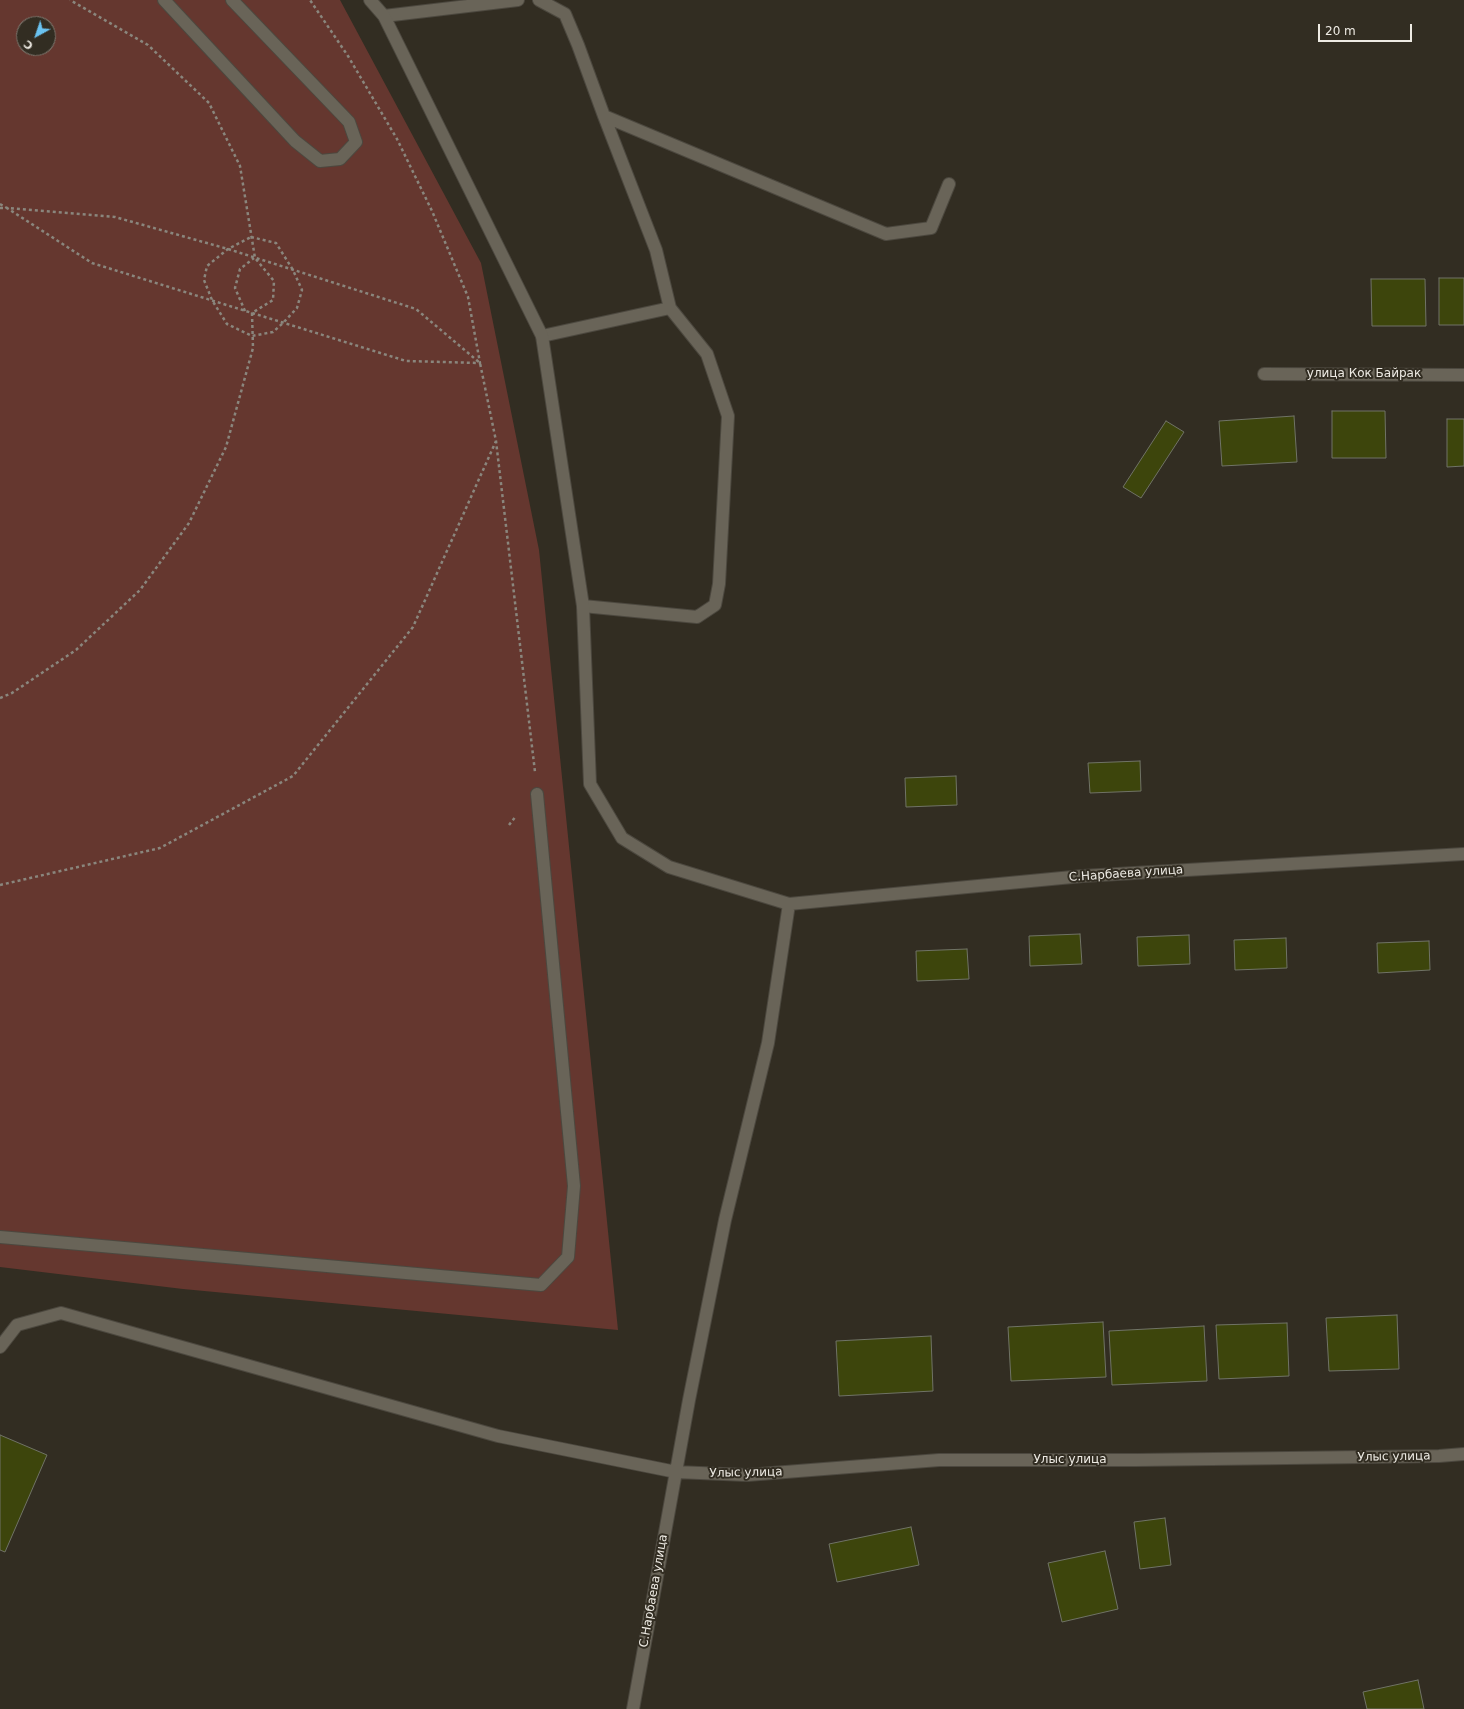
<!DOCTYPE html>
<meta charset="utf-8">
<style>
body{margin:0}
#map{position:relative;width:1464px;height:1709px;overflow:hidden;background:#322d22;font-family:"DejaVu Sans",sans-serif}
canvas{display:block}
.north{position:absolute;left:16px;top:16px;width:40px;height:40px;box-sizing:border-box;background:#322d22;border:1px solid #7d7970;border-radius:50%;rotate:220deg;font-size:11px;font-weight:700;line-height:16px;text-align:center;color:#eeebe4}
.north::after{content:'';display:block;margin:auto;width:14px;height:18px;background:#6ac3f1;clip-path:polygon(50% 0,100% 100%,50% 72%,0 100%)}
.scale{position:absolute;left:1318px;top:24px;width:94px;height:18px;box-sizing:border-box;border:2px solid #eeebe4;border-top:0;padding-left:5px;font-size:12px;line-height:14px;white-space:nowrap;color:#eeebe4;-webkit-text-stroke:3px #322d22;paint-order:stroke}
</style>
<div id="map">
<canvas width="1464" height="1709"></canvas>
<div class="north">С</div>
<div class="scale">20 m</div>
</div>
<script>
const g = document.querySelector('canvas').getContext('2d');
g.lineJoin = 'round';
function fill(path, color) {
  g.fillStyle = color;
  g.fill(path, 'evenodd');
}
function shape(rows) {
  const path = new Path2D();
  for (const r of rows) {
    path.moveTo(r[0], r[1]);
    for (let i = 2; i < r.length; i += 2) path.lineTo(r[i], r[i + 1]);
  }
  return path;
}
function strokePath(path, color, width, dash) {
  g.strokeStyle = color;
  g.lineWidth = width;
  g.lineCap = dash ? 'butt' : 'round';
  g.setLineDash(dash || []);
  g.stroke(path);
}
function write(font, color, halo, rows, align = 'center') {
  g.font = font + ' "DejaVu Sans",sans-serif';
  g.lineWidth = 4;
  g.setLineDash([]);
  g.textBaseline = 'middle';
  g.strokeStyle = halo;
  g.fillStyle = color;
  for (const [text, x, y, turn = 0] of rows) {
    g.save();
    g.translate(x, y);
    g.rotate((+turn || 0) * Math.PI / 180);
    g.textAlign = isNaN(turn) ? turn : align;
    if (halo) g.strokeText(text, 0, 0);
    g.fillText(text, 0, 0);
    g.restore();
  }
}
fill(shape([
 [0,0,340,0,481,263,539,550,618,1330,183,1289,0,1267],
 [24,24,48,24,48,48,24,48]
]), '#65372f');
const building = shape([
 [1439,278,1464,278,1464,325,1439,325,1439,278],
 [1371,279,1425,279,1426,326,1372,326,1371,279],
 [1332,411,1385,411,1386,458,1332,458,1332,411],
 [1294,416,1297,462,1222,466,1219,421,1294,416],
 [1447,419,1464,419,1464,466,1447,467,1447,419],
 [1166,421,1184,432,1141,498,1123,487,1166,421],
 [1140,761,1141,791,1090,793,1088,763,1140,761],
 [956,776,957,805,906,807,905,778,956,776],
 [1080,934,1082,964,1030,966,1029,936,1080,934],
 [1189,935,1190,964,1138,966,1137,937,1189,935],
 [1286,938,1287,968,1235,970,1234,940,1286,938],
 [1429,941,1430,970,1378,973,1377,943,1429,941],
 [967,949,969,979,917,981,916,951,967,949],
 [1397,1315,1399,1369,1329,1371,1326,1318,1397,1315],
 [1103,1322,1106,1377,1011,1381,1008,1327,1103,1322],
 [1287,1323,1289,1376,1219,1379,1216,1325,1287,1323],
 [1204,1326,1207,1381,1112,1385,1109,1331,1204,1326],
 [931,1336,933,1391,839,1396,836,1341,931,1336],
 [0,1435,47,1455,5,1552,0,1550,0,1435],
 [1165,1518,1171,1565,1140,1569,1134,1522,1165,1518],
 [911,1527,919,1565,837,1582,829,1544,911,1527],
 [1105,1551,1118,1609,1062,1622,1048,1563,1105,1551],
 [1418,1680,1424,1709,1367,1709,1363,1692,1418,1680]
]);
fill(building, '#3d450c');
strokePath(building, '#707366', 1);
const service = shape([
 [164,0,295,141,320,161,340,159,356,142,349,122,232,0],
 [539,0,565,14,578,45,604,116,656,250,670,308,707,354,728,416,719,584,715,605,697,617,583,606],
 [384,16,518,0],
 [604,116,886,234,931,228,949,184],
 [542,336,670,308],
 [0,1237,541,1285,568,1257,574,1186,537,794]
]);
const minor = shape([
 [370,0,384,16,542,336,583,606,590,784,622,838,669,867,789,904,768,1043,725,1220,689,1400,633,1709],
 [1264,374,1464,375],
 [789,904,1083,876,1464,854],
 [0,1347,17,1325,61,1313,498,1436,676,1472,747,1475,939,1460,1137,1460,1439,1456,1464,1454]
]);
strokePath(service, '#4c483f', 14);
strokePath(minor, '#4c483f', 14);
strokePath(shape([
 [0,204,7,208,115,217,228,249,416,309,480,363,496,441,535,772],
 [0,208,7,208,92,263,406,361,480,363,468,297,432,211,397,139,348,56,310,0],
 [251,237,276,243,293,270,302,290,297,308,283,323,273,332,252,336,227,324,212,300,204,280,207,266,228,249,251,237],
 [245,311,235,288,240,269,254,258],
 [0,698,12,693,76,650,140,590,189,523,226,447,253,348,252,313,273,300,274,281,255,258,240,166,209,103,148,45,70,0],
 [509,825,516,816],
 [0,885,160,848,293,776,413,627,496,441]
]), '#8a867d', 2.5, [3, 3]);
strokePath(service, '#696458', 12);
strokePath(minor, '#696458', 12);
write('12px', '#eeebe4', '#322d22', [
 ["улица Кок Байрак",1364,374],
 ["С.Нарбаева улица",1126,874,-4],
 ["Улыс улица",1394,1457,-1],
 ["Улыс улица",1070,1460],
 ["Улыс улица",746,1473,-1],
 ["С.Нарбаева улица",654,1591,-80]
]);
</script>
